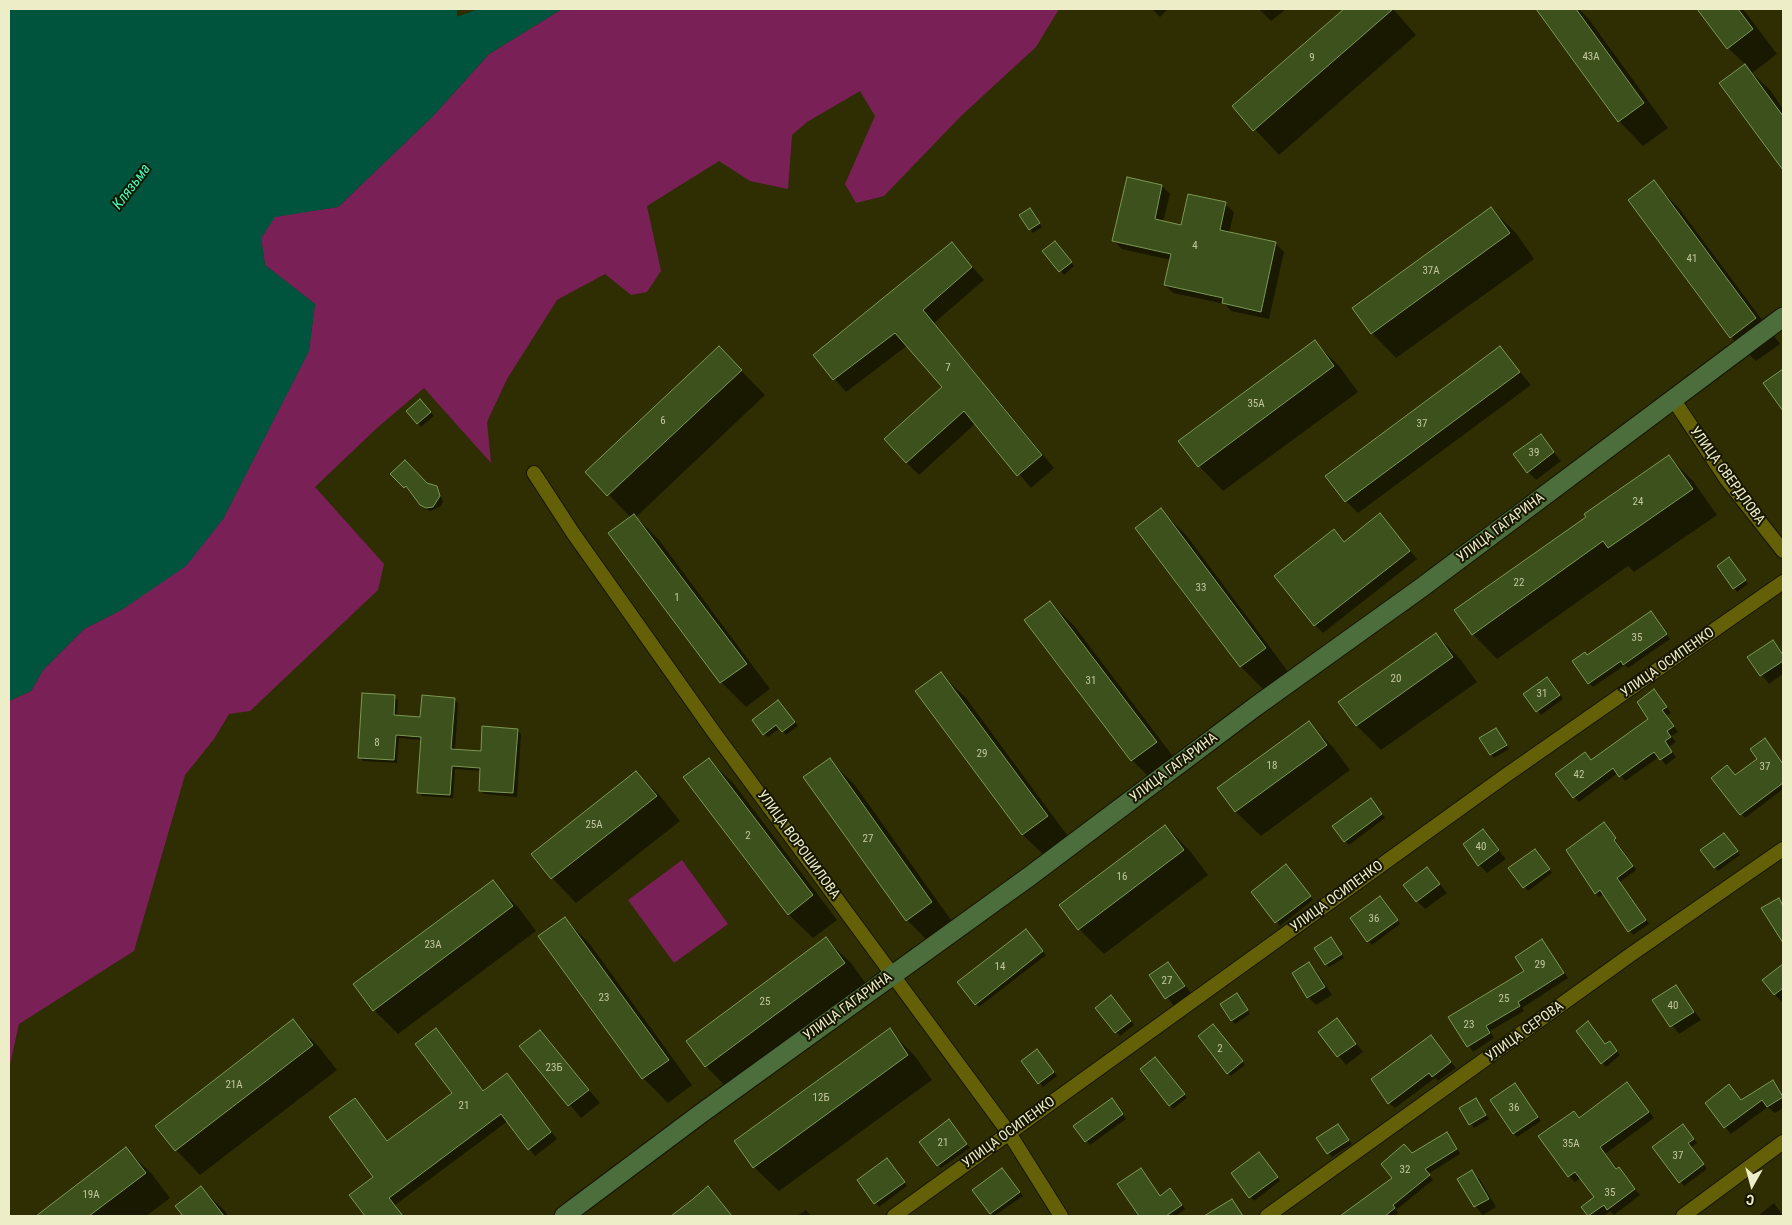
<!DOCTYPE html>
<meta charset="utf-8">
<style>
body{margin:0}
#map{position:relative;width:1792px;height:1225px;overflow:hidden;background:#2f2e03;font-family:"Roboto Condensed",sans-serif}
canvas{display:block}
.frame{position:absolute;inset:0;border:10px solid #ededc8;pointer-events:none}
.north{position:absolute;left:1727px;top:1160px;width:50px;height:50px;-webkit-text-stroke:4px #171600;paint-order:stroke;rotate:187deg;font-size:14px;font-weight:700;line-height:20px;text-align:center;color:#ededc8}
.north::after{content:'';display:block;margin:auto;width:18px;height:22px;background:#ededc8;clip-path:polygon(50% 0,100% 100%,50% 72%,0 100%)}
</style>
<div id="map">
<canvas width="1792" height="1225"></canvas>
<div class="frame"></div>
<div class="north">С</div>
</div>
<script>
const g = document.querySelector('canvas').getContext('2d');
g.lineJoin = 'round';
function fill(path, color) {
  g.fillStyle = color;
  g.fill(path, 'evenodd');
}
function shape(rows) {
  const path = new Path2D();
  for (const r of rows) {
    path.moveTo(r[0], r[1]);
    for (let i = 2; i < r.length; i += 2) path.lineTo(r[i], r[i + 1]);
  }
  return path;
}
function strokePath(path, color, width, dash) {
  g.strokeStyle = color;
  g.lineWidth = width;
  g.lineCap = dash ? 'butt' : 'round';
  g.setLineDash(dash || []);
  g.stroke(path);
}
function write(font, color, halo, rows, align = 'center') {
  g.font = font + ' "Roboto Condensed",sans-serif';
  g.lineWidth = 4;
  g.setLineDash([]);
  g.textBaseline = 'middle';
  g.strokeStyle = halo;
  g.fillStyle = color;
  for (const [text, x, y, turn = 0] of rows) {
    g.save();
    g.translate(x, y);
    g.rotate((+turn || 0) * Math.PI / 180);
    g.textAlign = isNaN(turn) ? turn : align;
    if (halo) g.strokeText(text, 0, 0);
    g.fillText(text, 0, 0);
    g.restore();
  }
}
fill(shape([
 [562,9,1059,9,1036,47,961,116,884,196,856,203,845,184,875,116,860,91,807,122,792,135,788,189,750,181,719,161,647,206,661,271,647,292,631,295,605,274,557,300,507,379,487,422,491,463,424,388,378,427,315,487,384,564,378,590,250,711,229,714,214,739,185,775,134,951,19,1024,9,1069,9,701,31,691,43,670,84,629,123,609,223,519,309,350,315,304,265,265,261,238,275,216,338,207,433,116,489,54],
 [682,860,728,924,674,963,628,900]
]), '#792056');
fill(shape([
 [9,9,457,9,457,17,478,9,562,9,489,54,433,116,338,207,275,217,261,238,265,265,315,304,309,351,223,519,186,566,123,609,84,629,43,670,31,691,9,701]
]), '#00533d');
fill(shape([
 [1152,9,1168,9,1160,17],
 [1259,9,1286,9,1271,21],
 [1346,9,1393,9,1416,35,1279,155,1234,107],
 [1542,9,1579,9,1588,18,1668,128,1643,146,1619,121,1539,11],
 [1699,9,1743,9,1777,54,1752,73,1770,90,1783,109,1783,168,1721,84,1746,65,1728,48],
 [1653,182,1678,207,1780,344,1756,361,1731,337],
 [1162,186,1170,194,1163,222,1182,226,1225,204,1234,212,1229,233,1276,244,1284,252,1269,319,1231,311,1225,304,1173,293,1165,285,1171,260,1122,249,1114,241],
 [1491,209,1516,233,1534,259,1396,358,1372,333],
 [1033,213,1042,227,1033,233,1030,229],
 [952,244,984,280,934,323,1054,468,1031,488,976,423,919,475,906,462,944,387,908,345,846,392,814,355],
 [1059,246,1074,266,1064,275,1046,254],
 [1315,342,1339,366,1358,392,1223,491,1199,466],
 [719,348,765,395,636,517,659,540,770,689,746,707,721,682,631,518,587,472],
 [1500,348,1531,385,1358,513,1346,501],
 [424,405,434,416,421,427,418,423],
 [1541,436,1561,461,1536,480,1528,472],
 [1669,457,1693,481,1717,515,1634,572,1628,566,1497,659,1473,634,1588,517],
 [392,474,436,487,443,501,441,506,431,511,425,509,410,490],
 [1161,510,1186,535,1289,673,1265,691,1241,667,1137,528],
 [1380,515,1417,559,1323,633,1315,625,1345,543],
 [1733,563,1748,584,1737,592,1718,566],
 [1050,602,1075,627,1181,767,1157,785,1132,760,1026,621],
 [1654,616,1670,639,1628,668,1625,665,1593,687,1589,683],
 [1436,634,1460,659,1477,682,1381,750,1357,726,1340,702],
 [1773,641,1783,653,1783,674,1769,684,1749,657],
 [941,674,966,698,1072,842,1048,859,1023,835,917,692],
 [1551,682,1563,699,1541,715,1525,694],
 [1654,691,1671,713,1666,716,1678,732,1671,736,1676,742,1669,747,1676,757,1666,765,1659,757,1625,781,1618,773,1579,802,1574,797,1585,753,1592,761,1650,719],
 [394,697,398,700,397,716,421,718,454,699,458,703,455,751,482,752,517,730,521,734,517,797,484,794,480,790,482,771,455,769,453,798,422,796,418,792,422,740,399,738,397,763,363,761,359,757],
 [781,705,798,726,786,735,780,728,768,737,764,734],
 [1308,722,1333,747,1350,770,1261,836,1236,812,1219,788],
 [1496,730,1509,749,1494,758,1481,739],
 [1769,744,1783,764,1783,789,1745,818,1713,778,1735,777,1759,759],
 [709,760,734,784,837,920,813,938,788,914],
 [829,760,854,784,956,927,932,945,907,920],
 [636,772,661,797,680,821,576,903,552,878],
 [1374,803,1385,818,1349,845,1345,841],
 [1604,823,1636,870,1620,882,1649,924,1633,935,1604,894,1599,897,1596,893],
 [1165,826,1190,851,1208,875,1104,954,1079,929,1061,905],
 [1483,831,1506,859,1487,873,1479,865],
 [1724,834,1740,855,1718,871,1715,867],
 [1539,854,1552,873,1528,891,1510,869],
 [1427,868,1447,893,1425,909,1417,901],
 [1290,870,1313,900,1280,926,1253,892],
 [493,882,518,907,536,931,398,1034,374,1010],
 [565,919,589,943,692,1085,668,1103,643,1078,540,936],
 [1398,921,1400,924,1372,945,1369,942],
 [1029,934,1046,955,979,1007,976,1004],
 [826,939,851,963,869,988,730,1091,706,1066],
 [1331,939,1344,958,1329,967,1326,964],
 [1542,941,1568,978,1522,1008,1524,1011,1490,1031,1494,1038,1473,1052,1450,1018,1526,971],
 [1168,964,1192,994,1174,1006,1151,976],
 [1309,964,1317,972,1332,995,1316,1005,1308,997],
 [1778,970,1783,975,1782,1002,1774,994],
 [1676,986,1701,1020,1679,1034,1654,1000],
 [1241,999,1250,1014,1235,1024,1232,1020],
 [1114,1000,1134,1025,1120,1036,1096,1008],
 [1337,1020,1363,1052,1346,1065,1320,1032],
 [293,1021,318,1046,337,1070,200,1175,176,1150],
 [1217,1029,1245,1065,1231,1076,1228,1073],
 [436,1030,484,1092,507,1075,557,1139,535,1156,508,1121,395,1205,403,1216,367,1216,351,1195,375,1177,355,1099,388,1142,453,1093],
 [889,1030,914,1055,932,1080,779,1191,754,1167],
 [540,1031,600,1103,581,1118,521,1047],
 [1436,1043,1456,1068,1438,1081,1435,1078,1395,1108,1389,1103],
 [1606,1046,1613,1046,1620,1055,1606,1067,1602,1063],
 [1040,1054,1057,1076,1043,1087,1022,1061],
 [1159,1062,1187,1098,1173,1109,1141,1069],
 [1773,1082,1783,1094,1783,1108,1775,1113,1768,1107,1731,1134,1725,1127,1729,1086,1742,1101],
 [1627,1084,1654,1118,1605,1154,1640,1195,1614,1215,1610,1211,1604,1216,1590,1216,1583,1207,1596,1197,1581,1178,1575,1182,1569,1176,1574,1112,1580,1118],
 [1515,1085,1541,1121,1517,1137,1514,1133],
 [1476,1100,1489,1119,1474,1128,1461,1109],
 [1115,1103,1126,1119,1090,1145,1075,1126],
 [953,1125,970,1148,941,1168,938,1165],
 [1338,1125,1352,1144,1332,1157,1318,1139],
 [1687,1130,1697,1143,1691,1147,1707,1169,1684,1186,1654,1148],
 [1451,1138,1460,1154,1428,1174,1433,1180,1396,1210,1398,1213,1394,1216,1342,1216,1394,1178,1412,1155],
 [126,1149,151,1173,170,1198,146,1216,38,1216],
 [1262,1157,1280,1181,1254,1201,1232,1173],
 [890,1163,907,1186,879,1207,858,1181],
 [1472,1172,1480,1180,1496,1207,1483,1215,1475,1206],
 [1006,1173,1023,1196,994,1216,991,1213],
 [201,1188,226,1212,228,1216,185,1216,177,1206],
 [708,1188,731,1216,673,1216],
 [1174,1194,1185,1209,1176,1216,1134,1216,1160,1197],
 [1774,1203,1783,1216,1758,1216],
 [806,1210,811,1216,797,1216]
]), '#0007');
const building = shape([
 [1344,9,1393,9,1253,131,1232,106,1344,9],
 [1536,9,1576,9,1644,103,1618,122,1536,9],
 [1697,9,1738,9,1753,29,1727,49,1697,9],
 [1745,64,1783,116,1783,170,1719,83,1745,64],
 [1127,177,1162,185,1155,219,1181,225,1188,194,1226,202,1220,230,1276,242,1261,312,1222,303,1223,298,1164,285,1171,254,1112,241,1127,177],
 [1654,180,1756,318,1730,338,1628,200,1654,180],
 [1491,207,1510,233,1371,334,1352,308,1491,207],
 [1030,208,1040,223,1029,230,1019,215,1030,208],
 [1055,241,1072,262,1059,272,1042,251,1055,241],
 [952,242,972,267,923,310,1042,455,1017,476,964,411,906,463,884,439,942,387,895,333,833,380,813,355,952,242],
 [1315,340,1334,366,1198,467,1178,441,1315,340],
 [719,346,742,370,607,496,585,472,719,346],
 [1500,346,1520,372,1345,502,1325,476,1500,346],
 [1783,369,1783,411,1763,383,1783,369],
 [420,399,431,412,417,424,406,411,420,399],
 [1541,434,1554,452,1527,473,1513,454,1541,434],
 [1669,455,1693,489,1608,548,1603,541,1472,635,1454,610,1586,517,1584,514,1669,455],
 [405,460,427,483,437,486,440,496,433,507,426,508,420,505,406,486,404,488,390,474,405,460],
 [1161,508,1266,648,1240,667,1135,528,1161,508],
 [1380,513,1410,551,1314,626,1274,576,1334,529,1344,542,1380,513],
 [634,514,747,664,720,683,608,533,634,514],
 [1729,557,1746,580,1733,589,1717,566,1729,557],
 [1050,601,1157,742,1131,761,1024,620,1050,601],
 [1651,611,1667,634,1623,665,1621,661,1588,684,1572,661,1585,652,1587,655,1651,611],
 [1436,633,1453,657,1356,726,1338,702,1436,633],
 [1773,640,1783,655,1783,661,1760,676,1747,657,1773,640],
 [941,672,1048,816,1022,835,915,691,941,672],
 [1547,677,1560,695,1536,712,1523,694,1547,677],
 [1654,689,1667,707,1662,710,1674,726,1667,731,1671,737,1665,741,1672,752,1660,760,1654,752,1619,777,1613,768,1573,798,1555,774,1585,752,1591,760,1648,719,1637,702,1654,689],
 [362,693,395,695,394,715,420,717,422,695,455,698,451,749,481,751,482,726,518,729,513,793,479,791,480,768,452,766,450,795,417,793,421,737,396,735,394,760,358,758,362,693],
 [778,700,795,722,782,732,776,725,763,735,752,720,778,700],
 [1309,721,1327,745,1235,812,1217,788,1309,721],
 [1496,728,1507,745,1490,755,1479,738,1496,728],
 [1765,738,1783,764,1783,783,1740,815,1711,778,1727,765,1735,775,1757,759,1750,749,1765,738],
 [709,758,813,895,788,915,683,777,709,758],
 [830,758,932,902,906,921,803,777,830,758],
 [636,771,657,796,551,879,531,854,636,771],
 [1371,798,1382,814,1344,842,1332,826,1371,798],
 [1604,822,1616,838,1614,840,1633,866,1617,878,1646,920,1628,932,1600,890,1595,894,1566,850,1604,822],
 [1165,825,1184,850,1078,930,1059,905,1165,825],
 [1483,829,1499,850,1478,866,1463,844,1483,829],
 [1724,833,1738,851,1714,868,1700,850,1724,833],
 [1535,849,1550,869,1523,888,1508,868,1535,849],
 [1286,864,1311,896,1275,923,1251,892,1286,864],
 [1427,867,1440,884,1416,902,1403,885,1427,867],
 [493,880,513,906,373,1011,353,984,493,880],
 [1380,896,1398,920,1367,942,1350,918,1380,896],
 [1779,898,1783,906,1783,943,1761,908,1779,898],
 [565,917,669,1060,642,1079,538,936,565,917],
 [1026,929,1043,951,975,1005,957,982,1026,929],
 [826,937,845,963,705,1067,686,1041,826,937],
 [1331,937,1342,954,1325,965,1314,948,1331,937],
 [1542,939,1564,973,1518,1002,1520,1006,1486,1026,1490,1033,1467,1047,1448,1017,1524,971,1515,957,1542,939],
 [1168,962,1185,986,1165,999,1149,975,1168,962],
 [1309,962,1325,987,1307,998,1292,973,1309,962],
 [1783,964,1783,988,1774,995,1762,980,1783,964],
 [1676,985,1694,1012,1670,1027,1652,1000,1676,985],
 [1237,993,1248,1010,1231,1021,1220,1004,1237,993],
 [1111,995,1131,1021,1115,1033,1095,1008,1111,995],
 [1337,1018,1356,1044,1337,1057,1318,1032,1337,1018],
 [293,1019,313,1045,175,1151,155,1126,293,1019],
 [1588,1021,1605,1044,1610,1041,1617,1051,1601,1064,1576,1031,1588,1021],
 [1213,1024,1243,1061,1227,1074,1198,1036,1213,1024],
 [436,1028,483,1091,507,1073,551,1132,528,1150,501,1114,389,1198,403,1216,365,1216,349,1195,373,1177,329,1117,355,1098,387,1141,452,1093,415,1044,436,1028],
 [890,1028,908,1055,753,1168,734,1141,890,1028],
 [540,1030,589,1090,568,1106,519,1046,540,1030],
 [1431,1035,1451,1062,1432,1077,1429,1073,1388,1104,1371,1079,1431,1035],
 [1037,1049,1054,1072,1038,1084,1021,1061,1037,1049],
 [1155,1057,1185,1094,1169,1106,1140,1069,1155,1057],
 [1773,1080,1783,1097,1767,1107,1762,1100,1724,1128,1705,1103,1729,1084,1741,1100,1773,1080],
 [1627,1082,1649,1112,1600,1147,1616,1169,1619,1167,1635,1189,1607,1210,1604,1205,1588,1216,1581,1207,1594,1197,1575,1172,1568,1177,1538,1136,1574,1111,1579,1118,1627,1082],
 [1515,1083,1538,1117,1513,1134,1490,1100,1515,1083],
 [1112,1098,1123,1114,1085,1142,1073,1126,1112,1098],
 [1476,1098,1486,1115,1469,1125,1459,1108,1476,1098],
 [949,1119,967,1144,937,1166,919,1142,949,1119],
 [1338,1124,1349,1140,1327,1154,1316,1138,1338,1124],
 [1683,1124,1694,1139,1688,1143,1704,1164,1679,1183,1652,1147,1683,1124],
 [1447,1132,1457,1149,1425,1169,1430,1175,1393,1205,1395,1208,1385,1216,1340,1216,1392,1178,1381,1164,1404,1144,1412,1153,1447,1132],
 [126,1147,146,1173,89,1216,36,1216,126,1147],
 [1259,1152,1278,1177,1249,1198,1231,1173,1259,1152],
 [887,1158,905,1182,874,1204,857,1180,887,1158],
 [1002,1168,1020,1192,990,1214,972,1190,1002,1168],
 [1141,1168,1160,1196,1170,1188,1182,1205,1166,1216,1139,1216,1117,1184,1141,1168],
 [1472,1170,1489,1199,1474,1207,1457,1179,1472,1170],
 [201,1186,224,1216,183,1216,175,1206,201,1186],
 [708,1186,732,1216,671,1216,693,1199,708,1186],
 [1232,1199,1243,1216,1204,1216,1232,1199]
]);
fill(building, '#3d511d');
strokePath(building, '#7b9854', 1);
const street = shape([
 [1673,399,1727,480,1783,551],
 [534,473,573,533,713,731,1009,1133,1061,1216],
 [894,1216,1505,776,1783,582],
 [1267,1216,1633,953,1783,849],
 [1683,1216,1783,1142]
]);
const secondary = shape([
 [564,1216,699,1115,1030,876,1255,707,1421,588,1783,317]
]);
strokePath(street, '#161501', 16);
strokePath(secondary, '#161501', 21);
strokePath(street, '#636008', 14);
strokePath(secondary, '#4c6e3d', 19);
write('11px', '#c1c69d', null, [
 ["43А",1591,57],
 ["9",1312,58],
 ["4",1195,246],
 ["41",1692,259],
 ["37А",1431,271],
 ["7",948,368],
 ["35А",1256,404],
 ["6",663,421],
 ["37",1422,424],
 ["39",1534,453],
 ["24",1638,502],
 ["22",1519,583],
 ["33",1201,588],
 ["1",677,598],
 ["35",1637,638],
 ["20",1396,679],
 ["31",1091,681],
 ["31",1542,694],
 ["8",377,743],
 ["29",982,754],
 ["18",1272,766],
 ["37",1765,767],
 ["42",1579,775],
 ["25А",594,825],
 ["2",748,836],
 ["27",868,839],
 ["40",1481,847],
 ["16",1122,877],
 ["36",1374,919],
 ["23А",433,945],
 ["29",1540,965],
 ["14",1000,967],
 ["27",1167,981],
 ["23",604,998],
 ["25",1504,999],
 ["25",765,1002],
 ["40",1673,1006],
 ["23",1469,1025],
 ["2",1220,1049],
 ["23Б",554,1068],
 ["21А",234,1085],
 ["12Б",821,1098],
 ["21",464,1106],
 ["36",1514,1108],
 ["21",943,1143],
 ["35А",1571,1144],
 ["37",1678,1156],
 ["32",1405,1170],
 ["35",1610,1193],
 ["19А",91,1195]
]);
write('14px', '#ededc8', '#171600', [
 ["УЛИЦА СВЕРДЛОВА",1727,476,54],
 ["УЛИЦА ГАГАРИНА",1501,528,-37],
 ["УЛИЦА ОСИПЕНКО",1668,663,-35],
 ["УЛИЦА ГАГАРИНА",1174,768,-37],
 ["УЛИЦА ВОРОШИЛОВА",798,845,54],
 ["УЛИЦА ОСИПЕНКО",1337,897,-36],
 ["УЛИЦА ГАГАРИНА",848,1007,-36],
 ["УЛИЦА СЕРОВА",1525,1032,-36],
 ["УЛИЦА ОСИПЕНКО",1009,1133,-36]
]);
write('italic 15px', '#3ff9c1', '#171600', [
 ["Клязьма",132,187,-53]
]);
</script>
